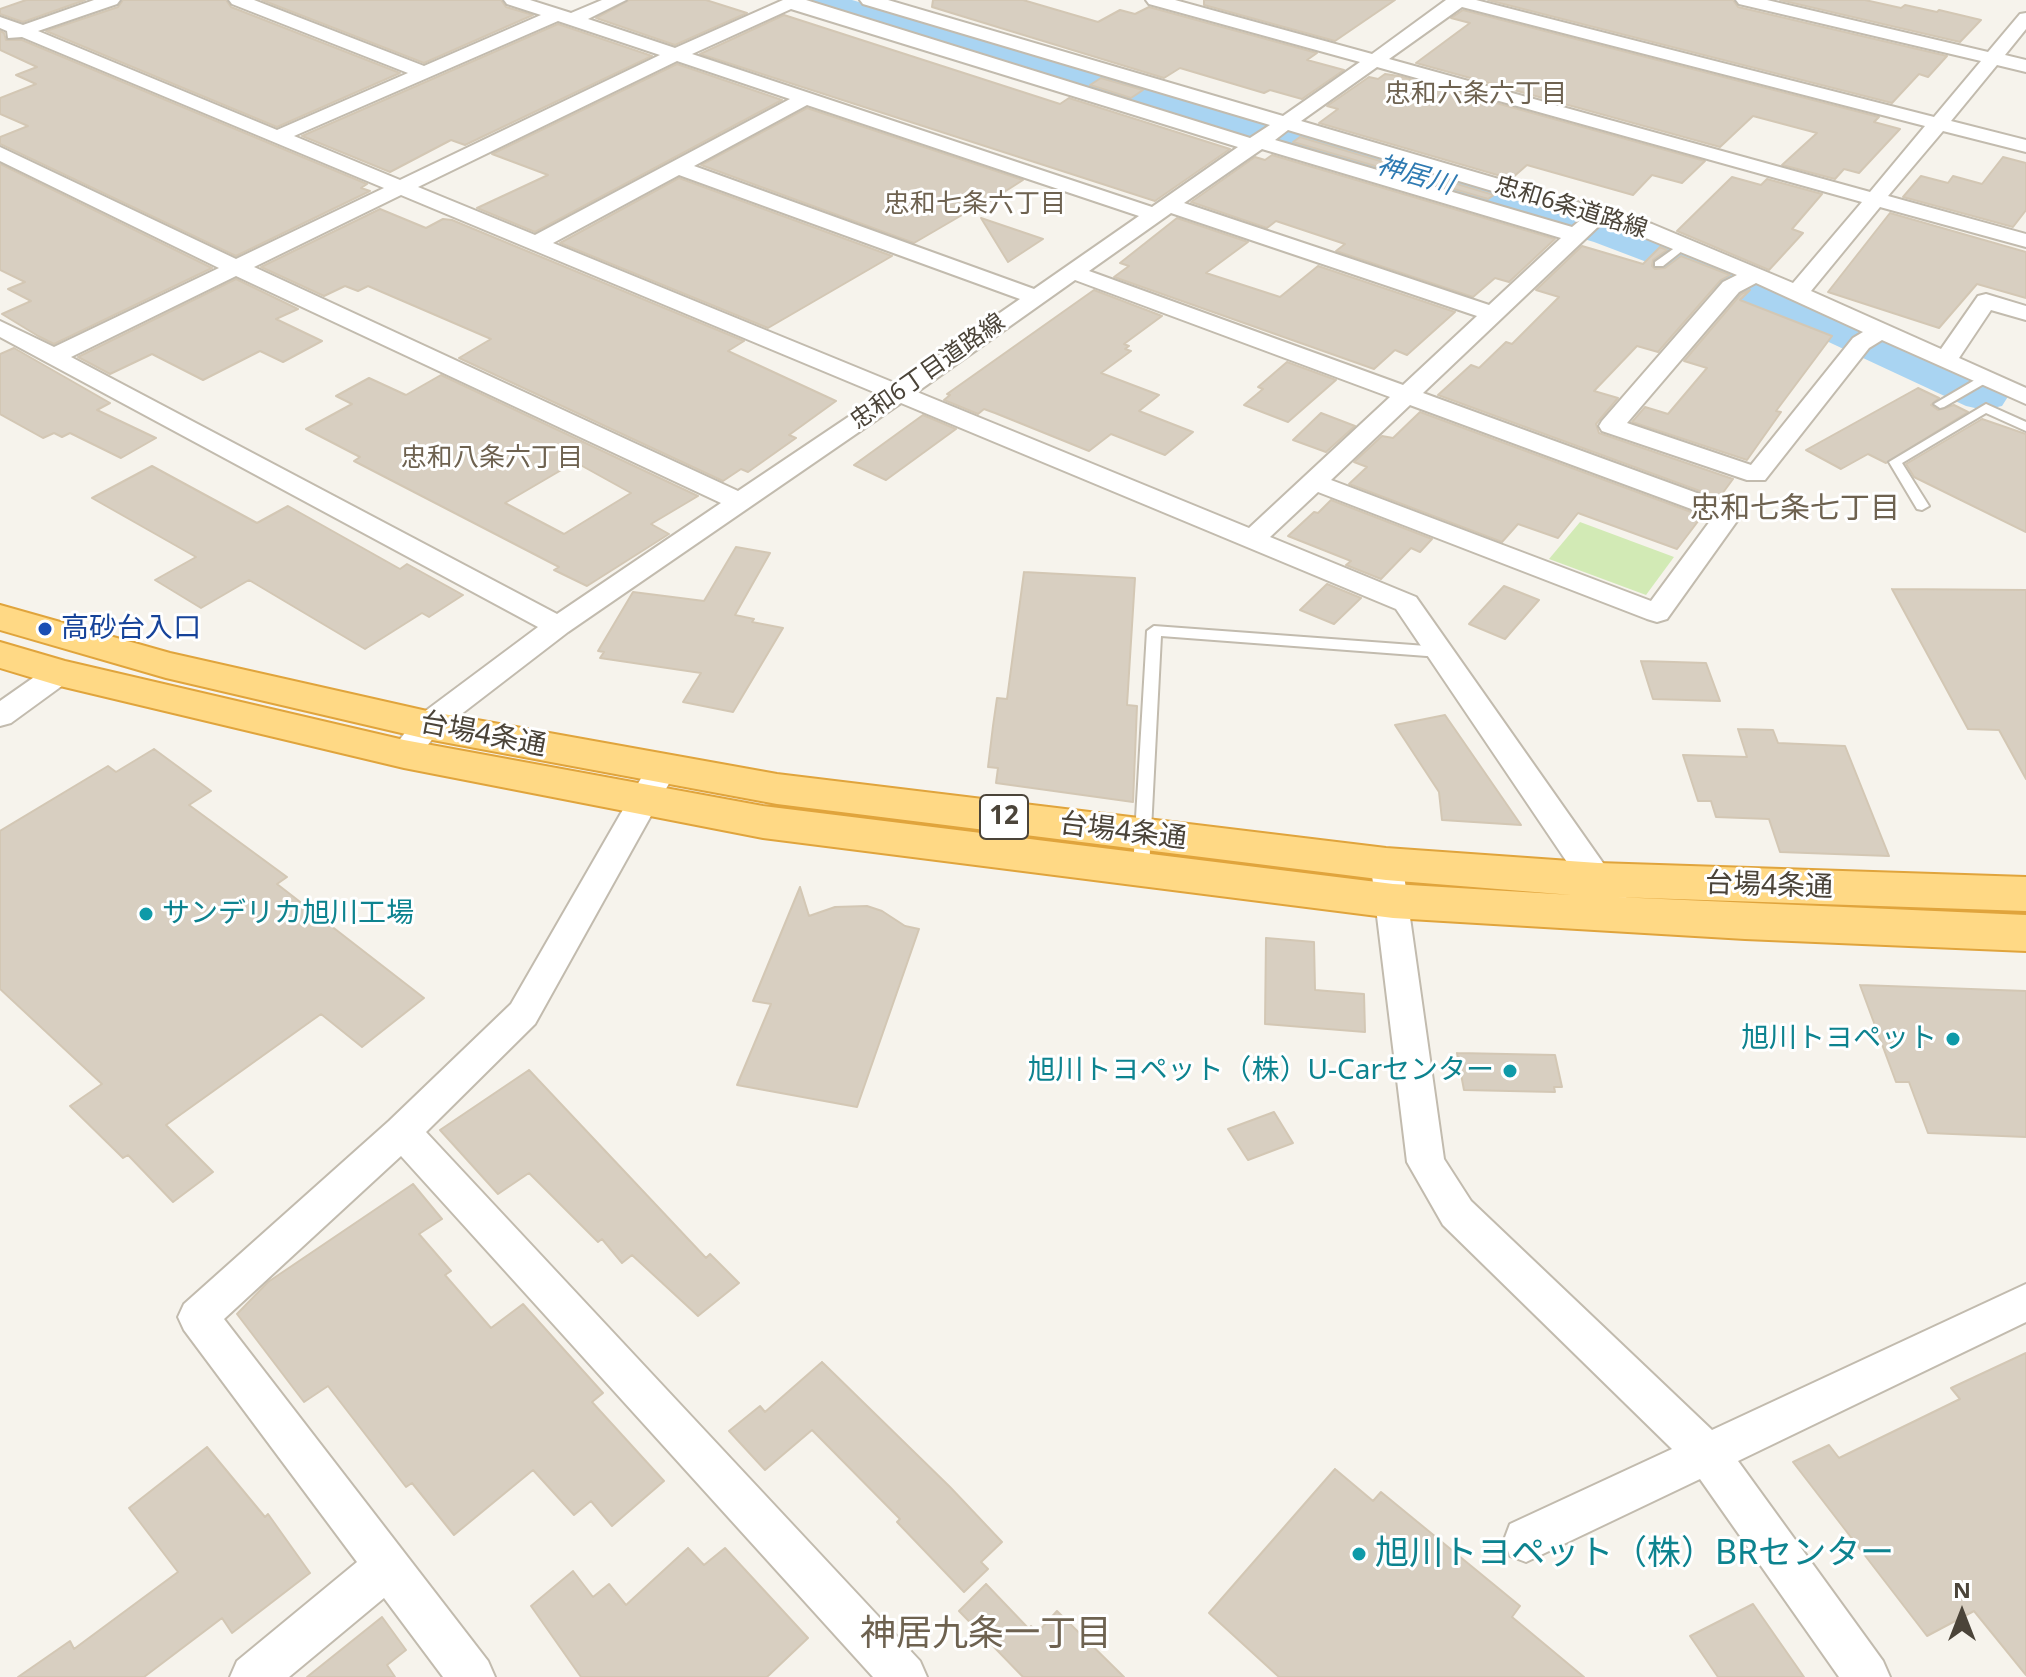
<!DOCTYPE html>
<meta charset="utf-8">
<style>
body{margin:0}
#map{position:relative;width:2026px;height:1677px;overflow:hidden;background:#f6f3ec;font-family:"Noto Sans",sans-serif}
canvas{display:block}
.north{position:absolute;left:1922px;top:1573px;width:80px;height:80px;-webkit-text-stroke:6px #fff;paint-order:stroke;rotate:0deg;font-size:22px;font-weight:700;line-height:32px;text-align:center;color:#4b4439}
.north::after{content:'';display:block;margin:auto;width:28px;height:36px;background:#4b4439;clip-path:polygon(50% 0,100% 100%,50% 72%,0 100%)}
</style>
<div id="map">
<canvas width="2026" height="1677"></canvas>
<div class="north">N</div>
</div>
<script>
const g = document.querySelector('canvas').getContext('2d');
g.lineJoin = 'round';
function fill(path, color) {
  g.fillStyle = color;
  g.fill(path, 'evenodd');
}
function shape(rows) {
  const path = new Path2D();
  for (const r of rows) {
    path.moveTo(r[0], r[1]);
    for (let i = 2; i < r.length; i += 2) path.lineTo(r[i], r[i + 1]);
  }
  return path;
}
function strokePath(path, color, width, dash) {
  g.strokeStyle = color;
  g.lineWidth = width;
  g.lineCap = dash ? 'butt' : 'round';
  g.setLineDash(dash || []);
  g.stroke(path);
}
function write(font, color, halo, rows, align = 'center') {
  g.font = font + ' "Noto Sans","Noto Sans JP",sans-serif';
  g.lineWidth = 6;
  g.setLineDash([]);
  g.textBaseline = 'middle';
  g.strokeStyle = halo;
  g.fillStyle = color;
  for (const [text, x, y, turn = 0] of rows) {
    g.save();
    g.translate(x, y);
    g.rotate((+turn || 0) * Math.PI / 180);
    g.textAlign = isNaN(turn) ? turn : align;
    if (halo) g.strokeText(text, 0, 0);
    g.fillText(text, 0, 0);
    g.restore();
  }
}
fill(shape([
 [1580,522,1674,557,1646,595,1549,559]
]), '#d2eab5');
fill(shape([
 [812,0,852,0,1626,224,1734,263,2002,384,2009,395,2002,406,1984,410,1966,406,1702,283,1594,242,827,16,812,0]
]), '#a9d4f2');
const building = shape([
 [26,0,85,0,23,22,0,14,0,9,26,0],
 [123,0,226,0,231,7,400,73,277,127,46,31,118,7,123,0],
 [262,0,501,0,506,7,533,15,424,63,262,0],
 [629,0,706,0,747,13,675,45,596,18,629,0],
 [933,0,1023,0,1098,22,1120,10,1135,14,1149,7,1317,53,1307,60,1344,70,1302,99,1270,90,1264,93,1180,68,1164,78,932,7,933,0],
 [1204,0,1395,0,1335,41,1204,5,1204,0],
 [1488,0,1733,0,1738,7,1947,56,1928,77,1919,74,1892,103,1488,0],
 [1780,0,1865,0,1901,8,1905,5,1937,12,1939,10,1981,20,1960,42,1780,0],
 [1463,10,1879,117,1874,122,1900,129,1859,173,1844,169,1835,179,1782,165,1817,133,1753,116,1720,147,1416,63,1470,23,1451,18,1463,10],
 [784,15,1060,104,1069,98,1230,149,1155,201,700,54,784,15],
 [558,24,652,56,465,145,451,140,390,172,302,136,558,24],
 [0,31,4,33,6,40,22,40,367,184,361,188,370,191,236,256,0,144,0,137,28,126,0,114,0,98,36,84,16,75,37,67,0,50,0,31],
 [677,64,782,100,535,232,477,208,548,175,492,154,677,64],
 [1385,74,1399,76,1705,161,1682,183,1652,175,1633,195,1527,165,1511,179,1319,123,1338,109,1327,106,1369,77,1378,79,1385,74],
 [1101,78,1143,90,1131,98,1090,85,1101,78],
 [807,108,1023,180,976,210,974,208,914,243,701,165,807,108],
 [1300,137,1494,195,1488,199,1293,142,1300,137],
 [1272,155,1555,239,1509,282,1495,278,1473,297,1336,251,1345,244,1276,221,1267,228,1191,202,1255,157,1265,160,1272,155],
 [2003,157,2026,163,2026,210,2013,227,1903,197,1921,176,1948,183,1953,176,1982,184,2003,157],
 [0,164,212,268,54,344,38,336,2,314,31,301,8,289,25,282,0,270,0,164],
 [1732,177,1761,185,1767,179,1822,194,1792,229,1803,233,1769,270,1677,231,1732,177],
 [679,178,892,256,768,328,560,243,679,178],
 [380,209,426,228,443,219,452,220,744,341,728,351,836,401,789,435,796,438,748,472,741,469,723,481,459,358,491,339,368,286,358,291,345,286,324,296,261,267,380,209],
 [1890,213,2026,252,2026,298,1977,284,1939,328,1828,292,1890,213],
 [981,218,1043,239,1008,262,981,218],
 [1177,218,1248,242,1206,273,1280,297,1318,266,1455,312,1407,355,1395,350,1374,369,1114,277,1129,266,1120,263,1177,218],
 [1582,246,1643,264,1660,247,1667,250,1653,260,1652,266,1655,269,1665,268,1681,256,1730,275,1721,280,1658,352,1637,346,1594,391,1618,398,1596,424,1599,433,1733,479,1719,498,1438,395,1471,365,1479,368,1506,342,1512,344,1559,297,1536,290,1582,246],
 [236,279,298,309,276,319,322,341,283,362,260,351,203,380,152,354,110,374,78,357,236,279],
 [1094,290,1162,316,1124,344,1129,346,1125,349,1131,351,1101,373,1159,395,1139,411,1193,432,1165,455,1111,434,1089,451,995,413,984,409,978,414,944,400,950,395,947,394,1094,290],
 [1750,290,1740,300,1832,336,1776,411,1781,412,1747,460,1632,422,1645,407,1668,414,1707,368,1684,361,1741,294,1750,290],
 [14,348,110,403,97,410,156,438,121,458,70,433,62,437,54,433,43,438,0,414,0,354,14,348],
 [1287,362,1336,380,1288,422,1244,405,1263,389,1258,387,1287,362],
 [441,375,698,496,651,524,669,534,587,586,554,570,559,567,354,461,360,457,306,429,352,404,336,396,369,378,406,395,441,375],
 [575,462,631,493,564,534,505,503,575,462],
 [1918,388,1939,398,1931,405,1938,410,1954,405,1968,412,1886,463,1868,454,1841,469,1806,450,1918,388],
 [1420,412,1702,516,1677,549,1578,513,1558,538,1518,524,1502,542,1349,484,1367,467,1354,462,1382,436,1393,438,1420,412],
 [1321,413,1355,426,1326,452,1293,440,1321,413],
 [923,415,956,429,886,480,854,465,923,415],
 [1982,419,2026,434,2026,532,1914,477,1906,464,1982,419],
 [152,466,257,523,288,506,400,569,407,564,463,595,429,617,422,613,365,649,249,580,201,608,155,580,196,557,92,498,152,466],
 [1331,500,1432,539,1420,552,1411,548,1381,579,1346,565,1351,561,1288,536,1314,512,1318,513,1331,500],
 [736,547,770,553,735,615,754,619,752,622,783,628,733,712,683,702,701,673,600,658,604,652,598,651,633,592,704,601,736,547],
 [1024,572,1135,578,1127,705,1137,706,1133,802,996,783,998,768,988,767,993,726,997,698,1007,699,1024,572],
 [1327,584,1361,598,1334,624,1300,610,1327,584],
 [1504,586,1539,600,1505,639,1469,624,1504,586],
 [1892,589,2026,590,2026,779,1999,730,1968,729,1892,589],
 [1641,661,1706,663,1720,701,1653,699,1641,661],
 [1445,715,1521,825,1442,820,1439,792,1395,725,1445,715],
 [1738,729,1773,730,1778,743,1845,746,1889,856,1780,852,1769,819,1716,817,1711,801,1698,801,1683,755,1747,757,1738,729],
 [154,749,211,791,189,805,287,877,277,884,424,998,362,1047,321,1014,166,1125,213,1172,173,1202,128,1155,123,1158,70,1106,102,1084,0,989,0,831,108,766,116,772,154,749],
 [800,887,809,916,835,907,867,906,882,911,905,926,919,929,857,1107,737,1085,771,1004,753,1001,800,887],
 [1266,938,1314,942,1315,990,1364,994,1365,1032,1265,1024,1266,938],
 [1860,985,2026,991,2026,1137,1928,1133,1909,1082,1896,1082,1860,985],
 [1457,1053,1555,1055,1562,1087,1554,1087,1555,1092,1464,1090,1457,1053],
 [529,1070,706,1258,710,1254,739,1283,698,1316,632,1255,622,1263,602,1239,598,1242,529,1173,498,1194,440,1130,529,1070],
 [1274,1112,1293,1143,1248,1160,1228,1129,1274,1112],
 [413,1184,442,1219,419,1234,451,1271,445,1275,491,1328,523,1304,603,1393,592,1402,664,1481,612,1526,591,1501,574,1515,533,1470,454,1535,412,1483,406,1487,328,1386,304,1402,237,1314,268,1282,413,1184],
 [2026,1353,2026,1675,1974,1611,1927,1636,1793,1462,1829,1445,1839,1458,1960,1399,1951,1388,2026,1353],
 [822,1362,950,1487,1002,1542,981,1562,988,1569,964,1592,897,1522,900,1519,812,1430,765,1470,729,1431,760,1406,765,1412,822,1362],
 [207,1447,265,1517,268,1514,310,1573,232,1633,222,1618,144,1677,18,1677,70,1641,74,1649,178,1572,129,1508,207,1447],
 [1335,1469,1373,1501,1381,1492,1520,1606,1512,1617,1584,1677,1279,1677,1209,1613,1335,1469],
 [688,1548,704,1565,725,1548,808,1638,767,1677,581,1677,531,1606,573,1571,593,1597,609,1584,626,1605,688,1548],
 [986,1584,1029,1629,1031,1626,1037,1633,1057,1611,1124,1677,1023,1677,959,1611,986,1584],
 [1753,1604,1804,1677,1718,1677,1690,1636,1753,1604],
 [382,1617,406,1650,387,1665,395,1677,307,1677,382,1617]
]);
fill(building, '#d8cfc1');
strokePath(building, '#d3c7b4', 2);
const service = shape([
 [1683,242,1687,243,1687,247,1663,266,1655,266,1655,262,1683,242],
 [1985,374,1991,378,1989,381,1944,407,1940,408,1934,404,1985,374],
 [1986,404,2026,422,2026,431,1986,413,1902,463,1929,506,1922,510,1917,509,1889,462,1986,404],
 [1154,626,1440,647,1447,652,1440,657,1161,636,1149,869,1141,875,1133,869,1147,631,1154,626]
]);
const minor = shape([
 [94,0,120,0,117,4,38,31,277,130,408,73,232,4,229,0,254,0,424,66,541,15,507,4,504,0,530,0,571,13,602,0,626,0,588,19,675,48,783,0,806,0,1250,138,1270,125,863,4,860,0,888,0,1283,116,1360,62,1149,4,1146,0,1175,0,1372,54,1446,0,1476,0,1934,117,1981,61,1739,4,1736,0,1767,0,1988,52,2020,14,2026,13,2026,29,2005,55,2026,60,2026,72,1997,65,1951,121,2026,140,2026,152,1943,131,1888,196,2026,234,2026,247,1880,207,1811,291,1941,349,1978,296,1986,294,2026,306,2026,320,1991,310,1959,358,2026,388,2026,404,1882,340,1869,348,1765,480,1747,480,1602,431,1599,426,1602,421,1723,282,1737,275,1636,234,1602,223,1423,393,1738,508,1742,514,1667,619,1657,622,1647,619,1318,492,1270,537,1416,597,1622,890,1627,899,1622,908,1610,911,1598,908,1396,609,901,403,568,632,438,732,415,761,404,764,393,761,389,754,416,718,538,627,0,337,0,321,54,347,219,268,0,161,0,147,236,259,384,188,22,37,8,38,7,31,0,28,0,17,23,25,94,0],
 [1462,7,1925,126,1870,192,1389,59,1462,7],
 [791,9,1238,147,1152,207,692,54,791,9],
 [558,21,660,55,400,180,294,136,558,21],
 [677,61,790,99,535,235,418,187,677,61],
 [1377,67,1862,202,1793,283,1652,224,1301,121,1377,67],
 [807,105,1139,216,1034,289,694,166,807,105],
 [1288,130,1583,218,1572,227,1275,140,1288,130],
 [1262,149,1561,238,1489,305,1184,203,1262,149],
 [679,175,1020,299,897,384,553,243,679,175],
 [401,195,881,395,738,491,254,267,401,195],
 [1171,213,1477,316,1403,385,1089,271,1171,213],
 [236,276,721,503,557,614,71,357,236,276],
 [1075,280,1390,397,1249,528,917,392,1075,280],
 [1756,283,1863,332,1853,338,1751,465,1627,423,1739,292,1756,283],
 [1410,405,1713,517,1651,601,1331,480,1410,405],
 [60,663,70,666,75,673,70,680,11,723,0,726,0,701,50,666,60,663],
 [662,758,673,761,677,769,535,1024,426,1132,920,1661,927,1677,873,1677,401,1156,224,1319,488,1661,495,1677,443,1677,384,1598,289,1677,230,1677,237,1661,357,1562,184,1330,178,1317,184,1304,389,1121,511,1004,651,761,662,758],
 [1388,863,1400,867,1404,875,1444,1159,1471,1201,1712,1430,2026,1284,2026,1322,1738,1461,1883,1661,1890,1677,1839,1677,1700,1479,1526,1562,1510,1556,1504,1540,1510,1524,1672,1449,1443,1225,1407,1162,1372,875,1376,867,1388,863]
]);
const trunk = shape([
 [0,605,170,653,427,711,777,774,1386,848,1598,863,2026,877,2026,911,1616,897,2026,915,2026,951,1745,939,1393,918,763,838,404,768,60,686,0,668,0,642,65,661,404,740,763,806,1393,884,1572,895,1386,880,777,804,427,739,166,678,0,630,0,605]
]);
strokePath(service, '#c2bbae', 4);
strokePath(minor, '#c2bbae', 4);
strokePath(trunk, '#e0a43c', 4);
fill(service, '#fff');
fill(minor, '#fff');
fill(trunk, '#ffd985');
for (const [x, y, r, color] of [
 [45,629,8,"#1a4fb4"],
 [146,914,8,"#0f9aa8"],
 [1953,1039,8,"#0f9aa8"],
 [1510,1071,8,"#0f9aa8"],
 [1359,1554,8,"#0f9aa8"]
]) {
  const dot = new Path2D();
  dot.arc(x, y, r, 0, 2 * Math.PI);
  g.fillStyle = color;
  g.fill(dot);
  strokePath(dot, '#fff', 3);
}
write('24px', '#4b4439', '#fff', [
 ["忠和6条道路線",1571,208,17],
 ["忠和6丁目道路線",928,372,-35]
]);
write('26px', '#6e6250', '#fff', [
 ["忠和六条六丁目",1476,95],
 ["忠和七条六丁目",975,205],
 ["忠和八条六丁目",492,459]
]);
write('italic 26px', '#2e7ab2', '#fff', [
 ["神居川",1415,176,16]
]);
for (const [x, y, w] of [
 [1004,817,48]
]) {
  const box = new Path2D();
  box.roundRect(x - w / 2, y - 22, w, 44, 6);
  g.fillStyle = '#fff';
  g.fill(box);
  strokePath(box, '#4b4439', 2);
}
write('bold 26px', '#4b4439', null, [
 ["12",1004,817]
]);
write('28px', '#164399', '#fff', [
 ["高砂台入口",61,629]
], 'left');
write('28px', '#4b4439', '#fff', [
 ["台場4条通",483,735,11],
 ["台場4条通",1123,832,7],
 ["台場4条通",1769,886,2]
]);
write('28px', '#0d838f', '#fff', [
 ["サンデリカ旭川工場",162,914,"left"],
 ["旭川トヨペット",1937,1039],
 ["旭川トヨペット（株）U-Carセンター",1494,1071]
], 'right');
write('30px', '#6e6250', '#fff', [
 ["忠和七条七丁目",1795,509]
]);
write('34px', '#0d838f', '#fff', [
 ["旭川トヨペット（株）BRセンター",1375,1554]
], 'left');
write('36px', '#6e6250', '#fff', [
 ["神居九条一丁目",986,1635]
]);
</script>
